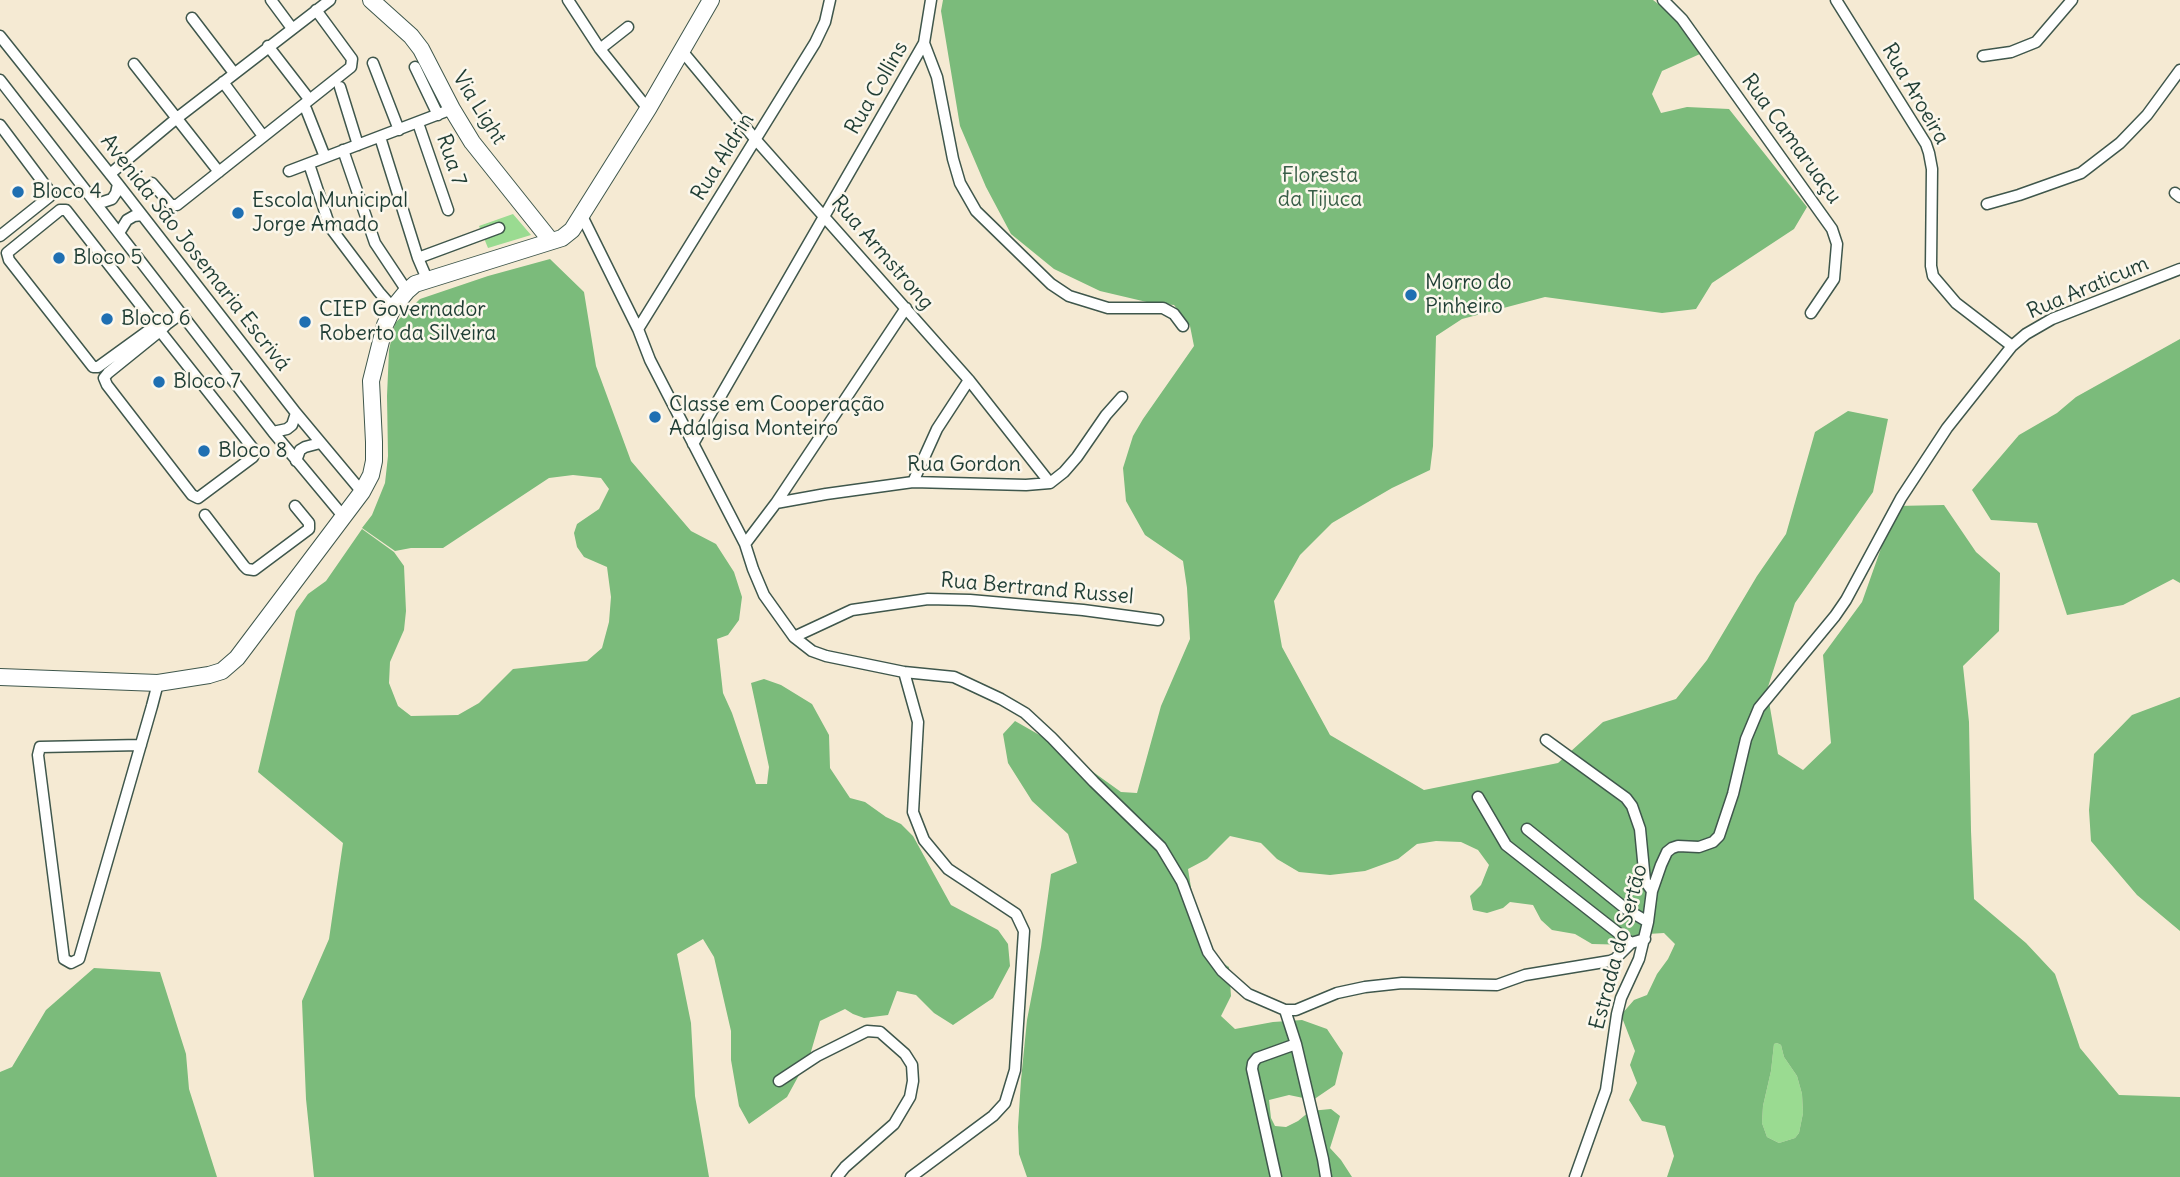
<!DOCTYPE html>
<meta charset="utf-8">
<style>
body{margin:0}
canvas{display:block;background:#f5ead3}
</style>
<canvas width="2180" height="1177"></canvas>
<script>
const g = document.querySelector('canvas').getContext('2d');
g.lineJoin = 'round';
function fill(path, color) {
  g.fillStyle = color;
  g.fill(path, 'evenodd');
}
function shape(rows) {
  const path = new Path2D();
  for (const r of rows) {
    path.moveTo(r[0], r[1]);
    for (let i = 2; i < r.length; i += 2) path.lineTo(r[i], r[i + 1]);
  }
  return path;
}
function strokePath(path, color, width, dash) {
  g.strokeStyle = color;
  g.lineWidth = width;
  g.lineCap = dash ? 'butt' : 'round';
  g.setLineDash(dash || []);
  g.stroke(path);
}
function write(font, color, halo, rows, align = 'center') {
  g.font = font + ' Delius,sans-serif';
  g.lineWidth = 5;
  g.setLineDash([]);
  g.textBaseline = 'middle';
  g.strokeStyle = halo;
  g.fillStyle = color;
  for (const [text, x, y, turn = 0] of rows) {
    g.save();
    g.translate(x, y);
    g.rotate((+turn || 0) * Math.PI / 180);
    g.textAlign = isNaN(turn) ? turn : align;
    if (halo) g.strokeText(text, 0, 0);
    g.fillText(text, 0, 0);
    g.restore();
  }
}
fill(shape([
 [513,214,531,235,488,248,479,226],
 [1777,1043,1781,1045,1784,1057,1797,1076,1802,1094,1803,1113,1799,1133,1795,1138,1779,1143,1767,1137,1762,1123,1763,1106,1771,1071,1774,1044]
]), '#9adb91');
fill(shape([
 [943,0,1653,0,1673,15,1700,54,1662,71,1652,94,1661,113,1687,107,1729,109,1807,207,1794,229,1712,283,1696,309,1662,313,1545,297,1462,319,1436,336,1433,446,1430,470,1392,488,1332,523,1300,555,1274,601,1282,647,1330,735,1424,790,1558,763,1603,722,1676,699,1707,660,1757,576,1786,534,1815,432,1848,411,1888,419,1873,492,1795,603,1767,690,1778,754,1803,770,1831,743,1823,655,1862,602,1896,506,1944,505,1976,552,2000,573,1999,631,1963,666,1969,722,1971,831,1974,899,2026,943,2055,974,2080,1048,2119,1095,2180,1097,2180,1177,1667,1177,1674,1156,1665,1126,1642,1121,1629,1100,1637,1083,1630,1065,1635,1051,1621,1015,1634,1000,1647,995,1657,974,1668,959,1675,944,1664,933,1648,934,1633,945,1592,944,1575,934,1552,930,1541,920,1533,905,1510,902,1503,908,1487,913,1473,910,1470,896,1481,885,1489,865,1478,850,1461,842,1436,841,1417,844,1398,859,1365,871,1330,875,1299,872,1277,859,1261,843,1230,836,1207,859,1188,869,1196,918,1211,956,1229,967,1231,996,1221,1016,1235,1029,1273,1022,1302,1020,1327,1029,1343,1053,1335,1085,1313,1100,1289,1095,1269,1100,1271,1118,1275,1126,1286,1127,1298,1121,1310,1111,1331,1109,1340,1116,1330,1148,1341,1160,1352,1177,1027,1177,1019,1154,1018,1127,1021,1080,1027,1020,1041,947,1051,874,1077,863,1068,834,1032,801,1008,763,1003,734,1015,721,1050,741,1121,792,1137,793,1161,706,1190,639,1187,588,1183,561,1145,535,1126,501,1123,468,1133,436,1143,419,1194,346,1190,326,1174,305,1151,303,1100,291,1054,269,1011,234,986,187,960,126,941,11],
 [1777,1043,1781,1045,1784,1057,1797,1076,1802,1094,1803,1113,1799,1133,1795,1138,1779,1143,1767,1137,1762,1123,1763,1106,1771,1071,1774,1044],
 [550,259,584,292,596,366,631,461,691,531,716,544,734,572,742,597,739,620,728,635,717,639,723,693,732,713,756,784,767,784,769,767,751,683,764,679,781,685,812,704,829,735,830,768,850,798,865,802,886,817,901,824,913,836,951,905,998,930,1008,944,1010,966,993,998,953,1025,934,1013,916,995,897,991,888,1015,864,1018,853,1014,845,1009,820,1021,810,1055,787,1097,749,1124,739,1106,731,1060,731,1031,714,957,703,939,677,954,691,1023,695,1096,709,1177,314,1177,306,1099,302,1001,329,939,343,843,258,772,296,611,308,594,326,581,362,529,394,552,404,566,406,611,404,630,390,662,389,683,398,706,411,716,458,715,479,703,513,669,587,661,602,648,609,622,611,597,607,567,584,557,577,547,574,533,577,524,599,509,609,489,601,478,573,475,549,478,443,548,411,548,395,551,362,528,372,515,385,483,388,456,387,396,389,350,395,323,420,299,488,276],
 [2180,339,2180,583,2173,579,2123,605,2067,615,2037,523,1991,520,1972,490,2019,435,2057,413,2076,397],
 [2180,697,2180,931,2137,895,2091,841,2089,810,2094,754,2132,715],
 [94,968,160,972,186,1054,189,1089,217,1177,0,1177,0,1072,12,1067,46,1010]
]), '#7bbb7b');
const street = shape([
 [271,0,291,27],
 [568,0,600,49,648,109],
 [1663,0,1682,19,1832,229,1837,244,1834,279,1811,313],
 [1836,0,1926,144,1929,153,1932,169,1931,266,1933,276,1956,303,2012,346],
 [192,18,234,73],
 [0,36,118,184,296,413,362,492],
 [924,43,937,77,953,159,960,183,976,211,1051,284,1069,296,1108,308,1163,308,1174,314,1183,326],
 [268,46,309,99],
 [600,49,628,27],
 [682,51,756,140,969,380,1050,483],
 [1983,56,2011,52,2036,42,2072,0],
 [373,63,399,130],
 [134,64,219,172],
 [415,67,438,115],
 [0,80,273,432,343,516],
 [223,82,263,136],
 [340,87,358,145],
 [306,109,325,157],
 [418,123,448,210],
 [0,125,51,193,49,197,0,236],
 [380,137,418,258,427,279],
 [343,150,375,243,407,291],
 [309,164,330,227,379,292,393,308],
 [289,171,452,109],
 [110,174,177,118,330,0],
 [152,183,171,205,177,205,351,67,352,59,316,10],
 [2175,193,2180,197],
 [97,204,112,199,116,193,118,184],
 [1987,204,2019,195,2081,173,2120,143,2147,115,2180,70],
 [582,216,638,329,650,360,745,544,753,569,764,595,794,637,812,651,826,656,904,672,954,677,1001,699,1025,713,1052,738,1094,782,1161,847,1182,882,1208,952,1222,971,1248,994,1285,1010,1296,1010,1337,993,1365,987,1402,983,1497,985,1525,975,1610,961,1615,959,1631,943,1645,939],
 [119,233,127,220,134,216,142,215],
 [418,258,499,228],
 [156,325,66,210,60,210,7,253,9,260,93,367,98,367,156,325,162,320],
 [638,329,815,43,825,22,830,0],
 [160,331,255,451,253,457,198,498,192,495,107,385,104,378,108,373,160,331,167,324,182,313],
 [273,432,287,429,292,425,296,413],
 [693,444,924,43,931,0],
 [296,461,300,450,305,447,320,443],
 [913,482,937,429,969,380],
 [776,503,906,308],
 [205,515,244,566,247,569,254,570,309,529,309,523,295,506],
 [745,544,776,503,826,494,913,482,1026,485,1050,483,1064,472,1077,457,1106,415,1122,397],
 [794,637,852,610,928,599,970,600,1083,610,1158,620],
 [904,672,918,722,913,812,924,840,948,869,1016,914,1024,931,1015,1070,1005,1103,993,1116,911,1177],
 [1546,740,1626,798,1632,806,1640,829,1645,881,1652,891],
 [141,745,40,747,38,755,64,959,71,963,79,959,152,706,158,683],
 [1478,797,1506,845,1631,943],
 [1527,829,1626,909,1648,922],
 [1285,1010,1296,1044,1323,1159,1326,1177],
 [779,1081,817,1056,867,1031,880,1032,905,1054,912,1065,913,1081,910,1097,894,1124,845,1167,837,1177],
 [1276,1177,1252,1069,1253,1063,1257,1058,1296,1044],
 [1575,1177,1606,1090,1617,1014,1621,998,1639,959,1648,922,1652,891,1661,865,1667,852,1672,848,1678,846,1699,847,1713,842,1719,836,1733,794,1746,739,1759,708,1835,616,1846,600,1901,498,1947,428,2012,346,2026,334,2052,319,2180,269]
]);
const secondary = shape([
 [371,0,411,36,421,49,452,109,472,142,551,241],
 [0,677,158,683,209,675,222,671,237,658,362,492,371,475,374,461,374,442,371,381,385,325,393,308,407,291,415,284,562,238,572,230,648,109,711,0]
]);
strokePath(street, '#3f574c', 13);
strokePath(secondary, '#3f574c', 18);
strokePath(street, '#fff', 10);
strokePath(secondary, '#fff', 16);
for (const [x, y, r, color] of [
 [18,192,7,"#1f6fb2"],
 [238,213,7,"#1f6fb2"],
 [59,258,7,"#1f6fb2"],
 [1411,295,7,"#1f6fb2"],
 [107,319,7,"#1f6fb2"],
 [305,322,7,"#1f6fb2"],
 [159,382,7,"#1f6fb2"],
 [655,417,7,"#1f6fb2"],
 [204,451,7,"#1f6fb2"]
]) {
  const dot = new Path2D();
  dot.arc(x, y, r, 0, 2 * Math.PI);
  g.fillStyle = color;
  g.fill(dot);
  strokePath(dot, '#fbf7ec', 2.5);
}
write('21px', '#1f3d34', '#fbf7ec', [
 ["Rua Collins",877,88,-60],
 ["Rua Aroeira",1915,94,60],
 ["Via Light",479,108,58],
 ["Rua Camaruaçu",1791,139,54],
 ["Rua Aldrin",723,157,-58],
 ["Rua 7",451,160,71],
 ["Avenida São Josemaria Escrivá",195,253,52],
 ["Rua Armstrong",882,253,49],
 ["Rua Araticum",2088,288,-23],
 ["Rua Gordon",964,465],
 ["Rua Bertrand Russel",1037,589,5],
 ["Estrada do Sertão",1619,947,-75]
]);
write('21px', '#385d47', '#fbf7ec', [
 ["Floresta",1320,176],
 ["da Tijuca",1320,200]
]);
write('21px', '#1f3d34', '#fbf7ec', [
 ["Bloco 4",32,192],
 ["Escola Municipal",252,201],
 ["Jorge Amado",252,225],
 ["Bloco 5",73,258],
 ["Morro do",1425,283],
 ["Pinheiro",1425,307],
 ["CIEP Governador",319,310],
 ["Roberto da Silveira",319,334],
 ["Bloco 6",121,319],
 ["Bloco 7",173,382],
 ["Classe em Cooperação",669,405],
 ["Adalgisa Monteiro",669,429],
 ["Bloco 8",218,451]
], 'left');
</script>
